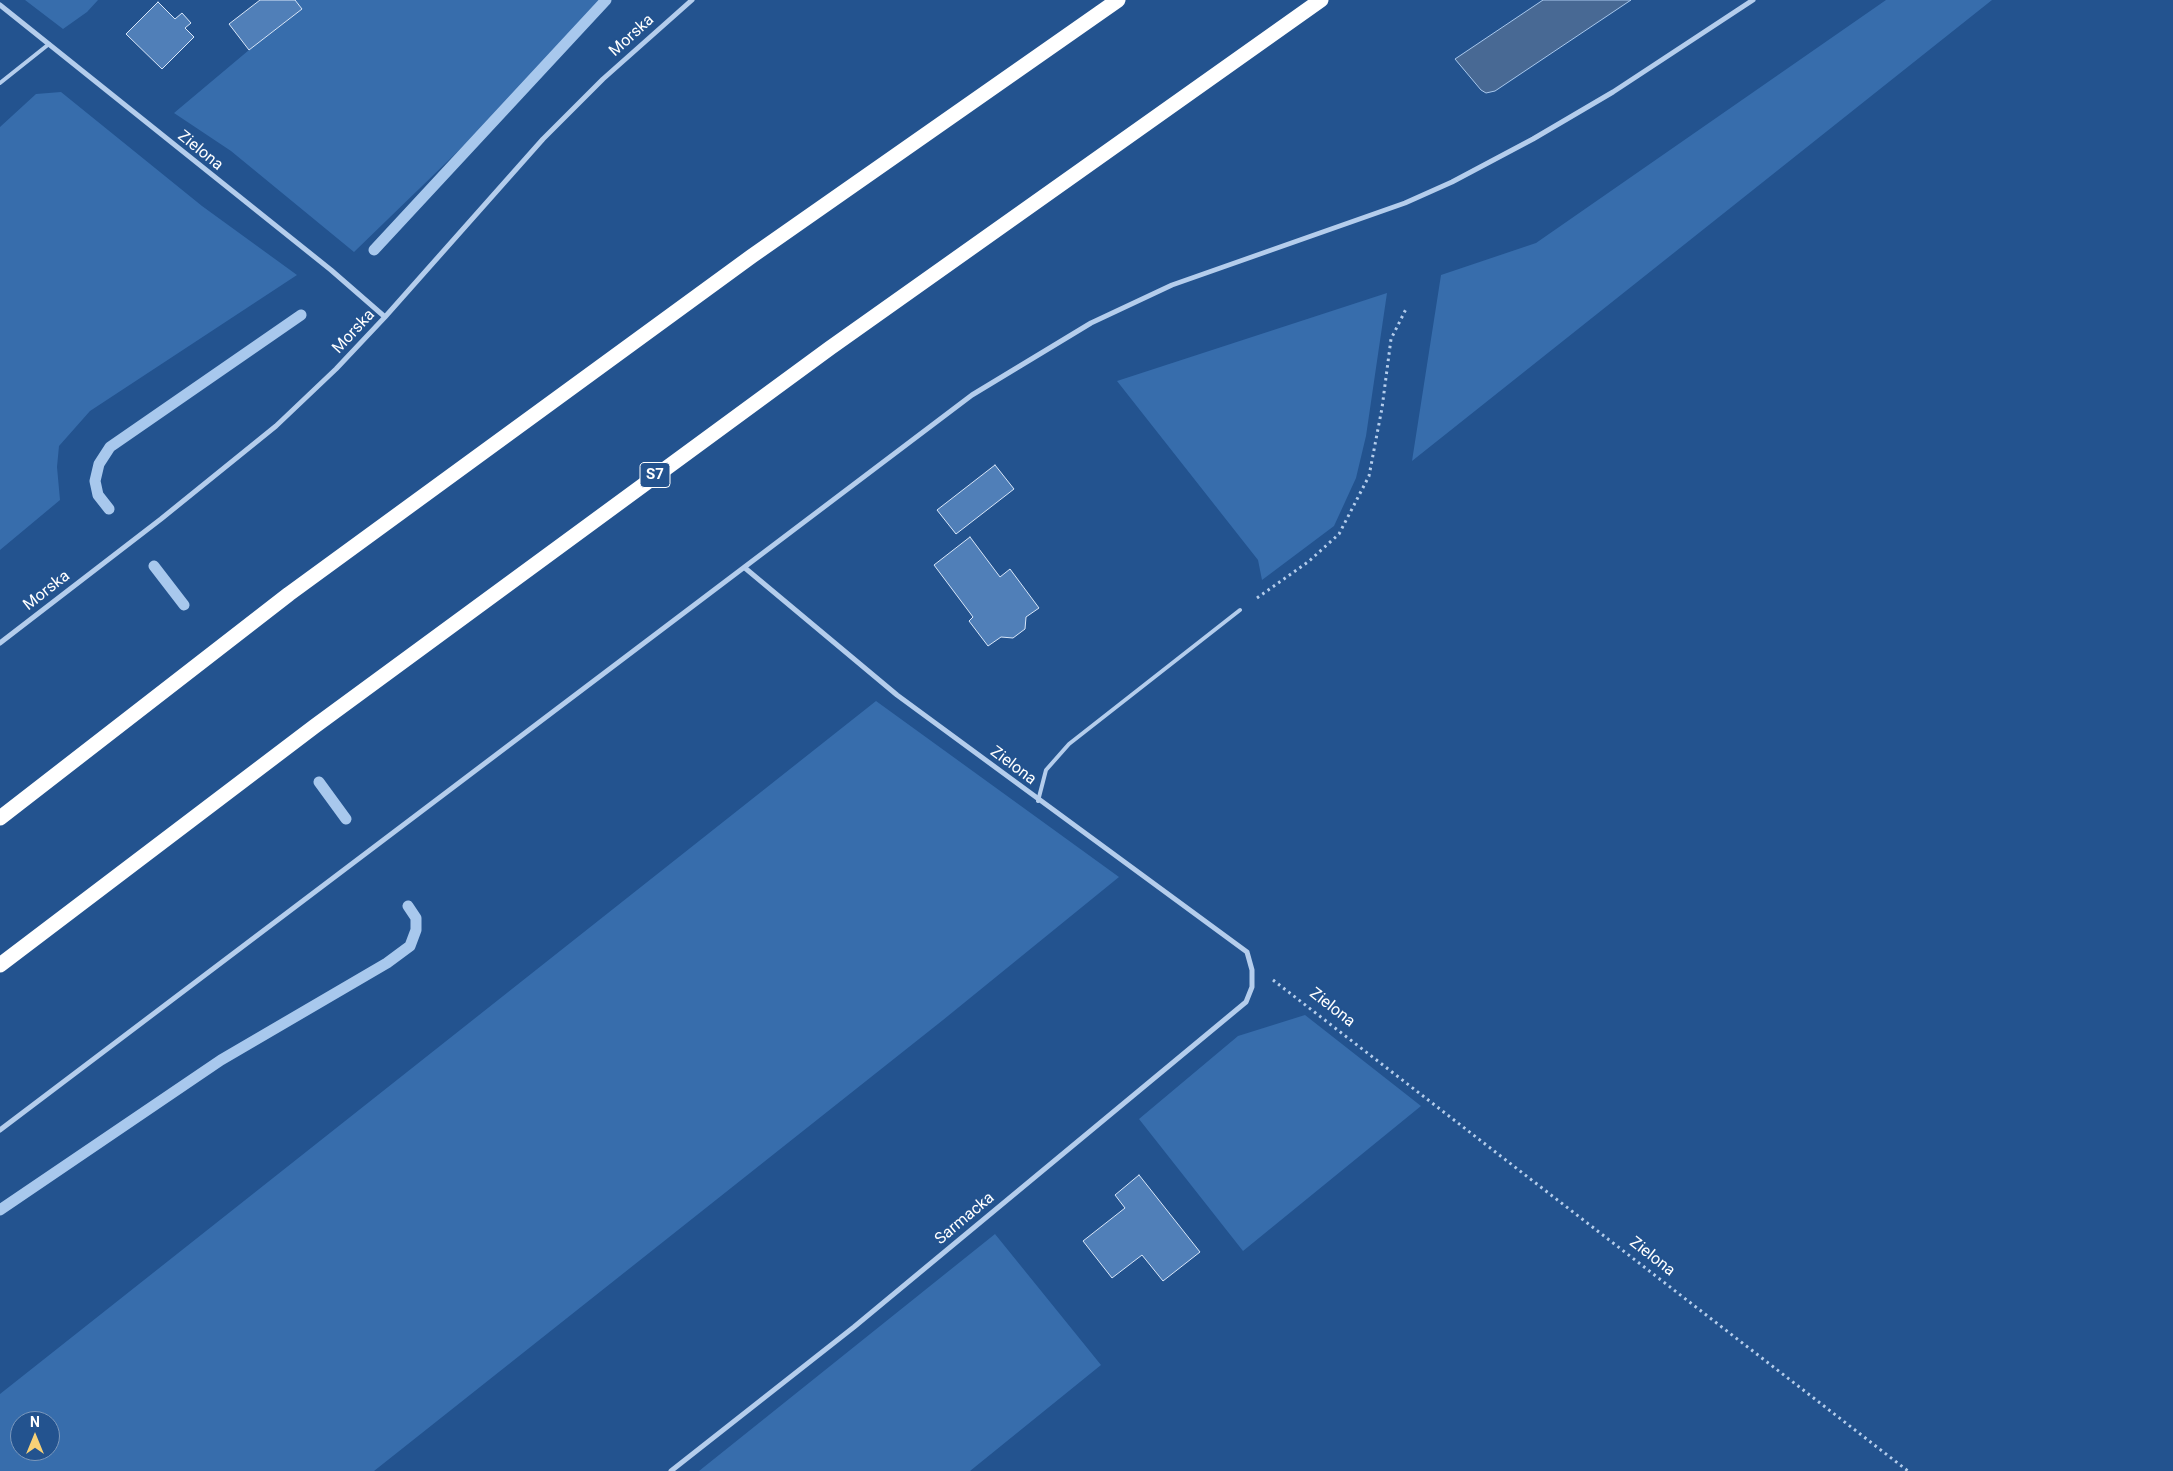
<!DOCTYPE html>
<style>
body{margin:0}
#map{position:relative;width:2173px;height:1471px;overflow:hidden;background:#23538f;font-family:Roboto,sans-serif}
canvas{display:block}
.north{position:absolute;left:10px;top:1411px;width:50px;height:50px;box-sizing:border-box;background:#23538f;border:1px solid #7b98bc;border-radius:50%;rotate:0deg;font-size:14px;font-weight:700;line-height:20px;text-align:center;color:#fff}
.north::after{content:'';display:block;margin:auto;width:18px;height:22px;background:#f7d177;clip-path:polygon(50% 0,100% 100%,50% 72%,0 100%)}
</style>
<div id="map">
<canvas width="2173" height="1471"></canvas>
<div class="north">N</div>
</div>
<script>
const g = document.querySelector('canvas').getContext('2d');
g.lineJoin = 'round';
function fill(path, color) {
  g.fillStyle = color;
  g.fill(path, 'evenodd');
}
function shape(rows) {
  const path = new Path2D();
  for (const r of rows) {
    path.moveTo(r[0], r[1]);
    for (let i = 2; i < r.length; i += 2) path.lineTo(r[i], r[i + 1]);
  }
  return path;
}
function strokePath(path, color, width, dash) {
  g.strokeStyle = color;
  g.lineWidth = width;
  g.lineCap = dash ? 'butt' : 'round';
  g.setLineDash(dash || []);
  g.stroke(path);
}
function write(font, color, halo, rows, align = 'center') {
  g.font = font + ' Roboto,sans-serif';
  g.lineWidth = 4;
  g.setLineDash([]);
  g.textBaseline = 'middle';
  g.strokeStyle = halo;
  g.fillStyle = color;
  for (const [text, x, y, turn = 0] of rows) {
    g.save();
    g.translate(x, y);
    g.rotate((+turn || 0) * Math.PI / 180);
    g.textAlign = isNaN(turn) ? turn : align;
    if (halo) g.strokeText(text, 0, 0);
    g.fillText(text, 0, 0);
    g.restore();
  }
}
fill(shape([
 [25,0,98,0,87,12,63,29],
 [295,0,609,0,484,126,354,252,231,151,174,113,249,50,302,9],
 [1886,0,1992,0,1412,461,1441,275,1536,243],
 [61,92,202,206,297,275,90,411,59,446,57,467,60,500,0,550,0,127,36,94],
 [1387,293,1366,436,1356,478,1334,526,1262,580,1258,560,1117,381],
 [876,701,1119,877,943,1020,374,1471,0,1471,0,1394],
 [20,1421,50,1421,50,1451,20,1451],
 [1305,1015,1421,1106,1243,1251,1139,1119,1238,1036],
 [995,1234,1101,1365,970,1471,699,1471]
]), '#376dac');
const water = shape([
 [1543,0,1631,0,1495,91,1486,93,1481,90,1455,59,1543,0]
]);
fill(water, '#486994');
strokePath(water, '#a8c8ed', 1);
strokePath(shape([
 [374,250,606,0],
 [109,509,98,495,95,481,99,464,110,447,301,315],
 [154,566,184,605],
 [319,782,346,819],
 [0,1210,221,1060,387,963,410,946,416,930,416,918,408,906]
]), '#a8c8ed', 11);
const building = shape([
 [260,0,295,0,302,9,249,50,229,24,260,0],
 [158,2,175,19,182,13,191,23,185,28,194,37,162,69,126,34,158,2],
 [995,465,1014,489,956,534,937,510,995,465],
 [970,537,1000,577,1010,569,1039,608,1026,617,1025,629,1013,638,1001,637,988,646,969,621,973,617,934,565,970,537],
 [1139,1175,1200,1252,1163,1281,1142,1255,1112,1278,1083,1241,1125,1208,1115,1195,1139,1175]
]);
fill(building, '#507fb8');
strokePath(building, '#d9e7f9', 1);
strokePath(shape([
 [1257,598,1308,562,1339,534,1369,476,1382,408,1391,339,1407,307],
 [1273,980,1908,1471]
]), '#b4cdec', 3, [2.5, 4]);
strokePath(shape([
 [0,83,49,44],
 [1038,801,1046,770,1069,744,1240,610]
]), '#b4cdec', 4);
strokePath(shape([
 [0,5,331,270,385,317],
 [0,643,161,519,276,426,336,369,385,317,543,139,603,79,692,0],
 [0,1130,972,395,1091,323,1172,285,1405,203,1452,182,1533,139,1613,92,1753,0],
 [671,1471,854,1327,1246,1002,1252,987,1252,970,1247,952,897,695,745,568]
]), '#b4cdec', 5);
strokePath(shape([
 [0,818,289,594,752,256,1118,0],
 [0,965,315,726,830,348,1321,0]
]), '#fff', 15);
for (const [x, y, w] of [
 [655,475,30]
]) {
  const box = new Path2D();
  box.roundRect(x - w / 2, y - 12.5, w, 25, 4);
  g.fillStyle = '#23538f';
  g.fill(box);
  strokePath(box, '#fff', 1);
}
write('bold 15px', '#fff', null, [
 ["S7",655,475]
]);
write('16px', '#fff', '#23538f', [
 ["Morska",632,36,-42],
 ["Zielona",200,151,39],
 ["Morska",354,332,-47],
 ["Morska",47,591,-38],
 ["Zielona",1013,766,37],
 ["Zielona",1332,1008,38],
 ["Sarmacka",965,1219,-40],
 ["Zielona",1652,1257,38]
]);
</script>
